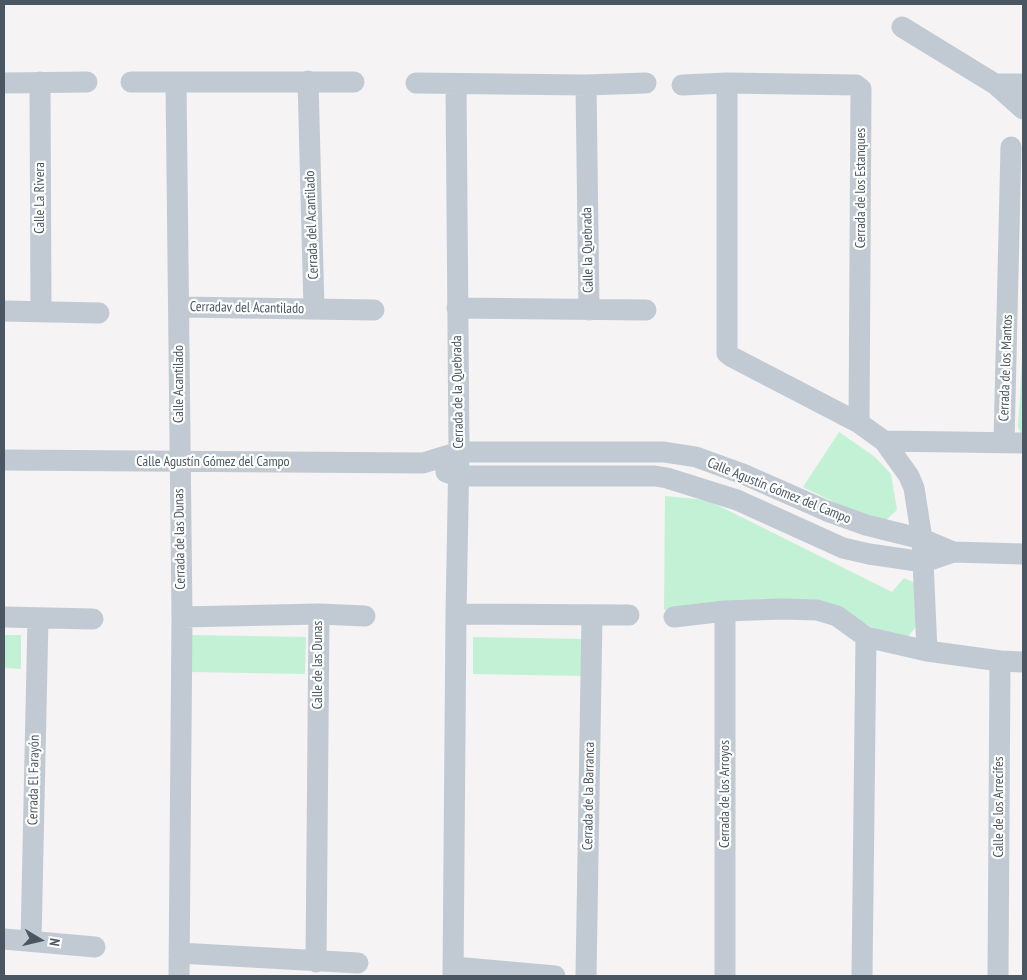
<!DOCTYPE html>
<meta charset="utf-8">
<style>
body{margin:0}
#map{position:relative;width:1027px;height:980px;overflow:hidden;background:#f5f3f3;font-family:"PT Sans Narrow",sans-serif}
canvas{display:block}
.frame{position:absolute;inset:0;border:5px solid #4a5661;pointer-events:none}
.north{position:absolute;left:15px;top:915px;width:50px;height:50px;-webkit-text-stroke:4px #fff;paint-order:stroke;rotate:99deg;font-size:14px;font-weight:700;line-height:20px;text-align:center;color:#4a5661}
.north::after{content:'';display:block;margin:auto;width:18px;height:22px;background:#4a5661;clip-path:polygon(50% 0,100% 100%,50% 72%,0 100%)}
</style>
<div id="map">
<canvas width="1027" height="980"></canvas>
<div class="frame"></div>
<div class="north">N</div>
</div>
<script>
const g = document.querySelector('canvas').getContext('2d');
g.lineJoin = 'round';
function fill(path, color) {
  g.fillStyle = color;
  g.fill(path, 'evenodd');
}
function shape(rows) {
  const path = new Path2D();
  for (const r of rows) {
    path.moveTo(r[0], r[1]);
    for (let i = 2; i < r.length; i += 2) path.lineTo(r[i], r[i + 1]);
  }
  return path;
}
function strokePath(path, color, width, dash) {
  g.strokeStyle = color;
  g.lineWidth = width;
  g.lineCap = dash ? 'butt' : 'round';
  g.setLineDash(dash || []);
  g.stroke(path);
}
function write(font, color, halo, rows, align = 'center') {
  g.font = font + ' "PT Sans Narrow",sans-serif';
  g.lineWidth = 4.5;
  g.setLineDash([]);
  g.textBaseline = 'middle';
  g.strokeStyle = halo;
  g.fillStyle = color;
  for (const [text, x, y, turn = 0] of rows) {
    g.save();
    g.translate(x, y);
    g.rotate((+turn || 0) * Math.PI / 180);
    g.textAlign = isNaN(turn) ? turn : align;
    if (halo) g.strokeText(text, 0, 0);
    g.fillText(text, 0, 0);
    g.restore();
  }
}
fill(shape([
 [1023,344,1023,438,1018,427],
 [839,432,875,457,891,474,897,510,886,520,850,510,803,487],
 [665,496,707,500,892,592,904,578,915,583,918,596,915,628,906,639,894,639,864,623,811,601,767,599,664,610],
 [4,635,21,635,21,669,4,668],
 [191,635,306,637,305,674,191,672],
 [473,637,584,639,584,676,473,674]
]), '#c3f1d5');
strokePath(shape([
 [902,27,995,84,1023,109],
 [308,81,314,309],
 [40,82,41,311],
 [131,82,354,82],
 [176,82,182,617,179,976],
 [4,83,87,82],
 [416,83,586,85,646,83],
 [727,83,727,353,732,357,859,423,884,441,909,476,914,488,922,539,927,651],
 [995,84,1023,84],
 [586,85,589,310],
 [682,85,727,83,856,85,861,89,859,423],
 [180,307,374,310],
 [457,308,646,310],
 [4,311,99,313],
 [884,441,1023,443],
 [1004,442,1011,147],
 [4,460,423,463,459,452,664,452,696,457,743,474,827,511,866,525,922,539,953,552],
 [446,472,458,476,655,476,667,478,737,500,843,548,869,554,924,562,953,552,1023,554],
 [456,614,629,615],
 [4,617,93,619],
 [182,617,319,614,365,616],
 [674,617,725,611,782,609,817,610,837,616,866,637,927,651,1000,661,1023,662],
 [4,939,95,947],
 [31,941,38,618],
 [179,953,358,963],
 [316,962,319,614],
 [454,967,555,976],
 [453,976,456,614,459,452,456,84],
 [586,976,592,616],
 [725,976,725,611],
 [862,976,866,637],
 [998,976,1000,661]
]), '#c1cad2', 21);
write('14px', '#4a5661', '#fff', [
 ["Cerrada de los Estanques",861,188,-90],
 ["Calle La Rivera",40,198,-90],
 ["Cerrada del Acantilado",312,225,-92],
 ["Calle la Quebrada",588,250,-91],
 ["Cerradav del Acantilado",247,308,1],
 ["Cerrada de los Mantos",1006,368,-88],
 ["Calle Acantilado",179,384,-90],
 ["Cerrada de la Quebrada",458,392,-91],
 ["Calle Agustín Gómez del Campo",213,462],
 ["Calle Agustín Gómez del Campo",779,491,22],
 ["Cerrada de las Dunas",180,539,-91],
 ["Calle de las Dunas",318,665,-90],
 ["Cerrada El Farayón",34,780,-89],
 ["Cerrada de los Arroyos",725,794,-90],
 ["Cerrada de la Barranca",589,796,-89],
 ["Calle de los Arrecifes",999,807,-90]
]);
</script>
